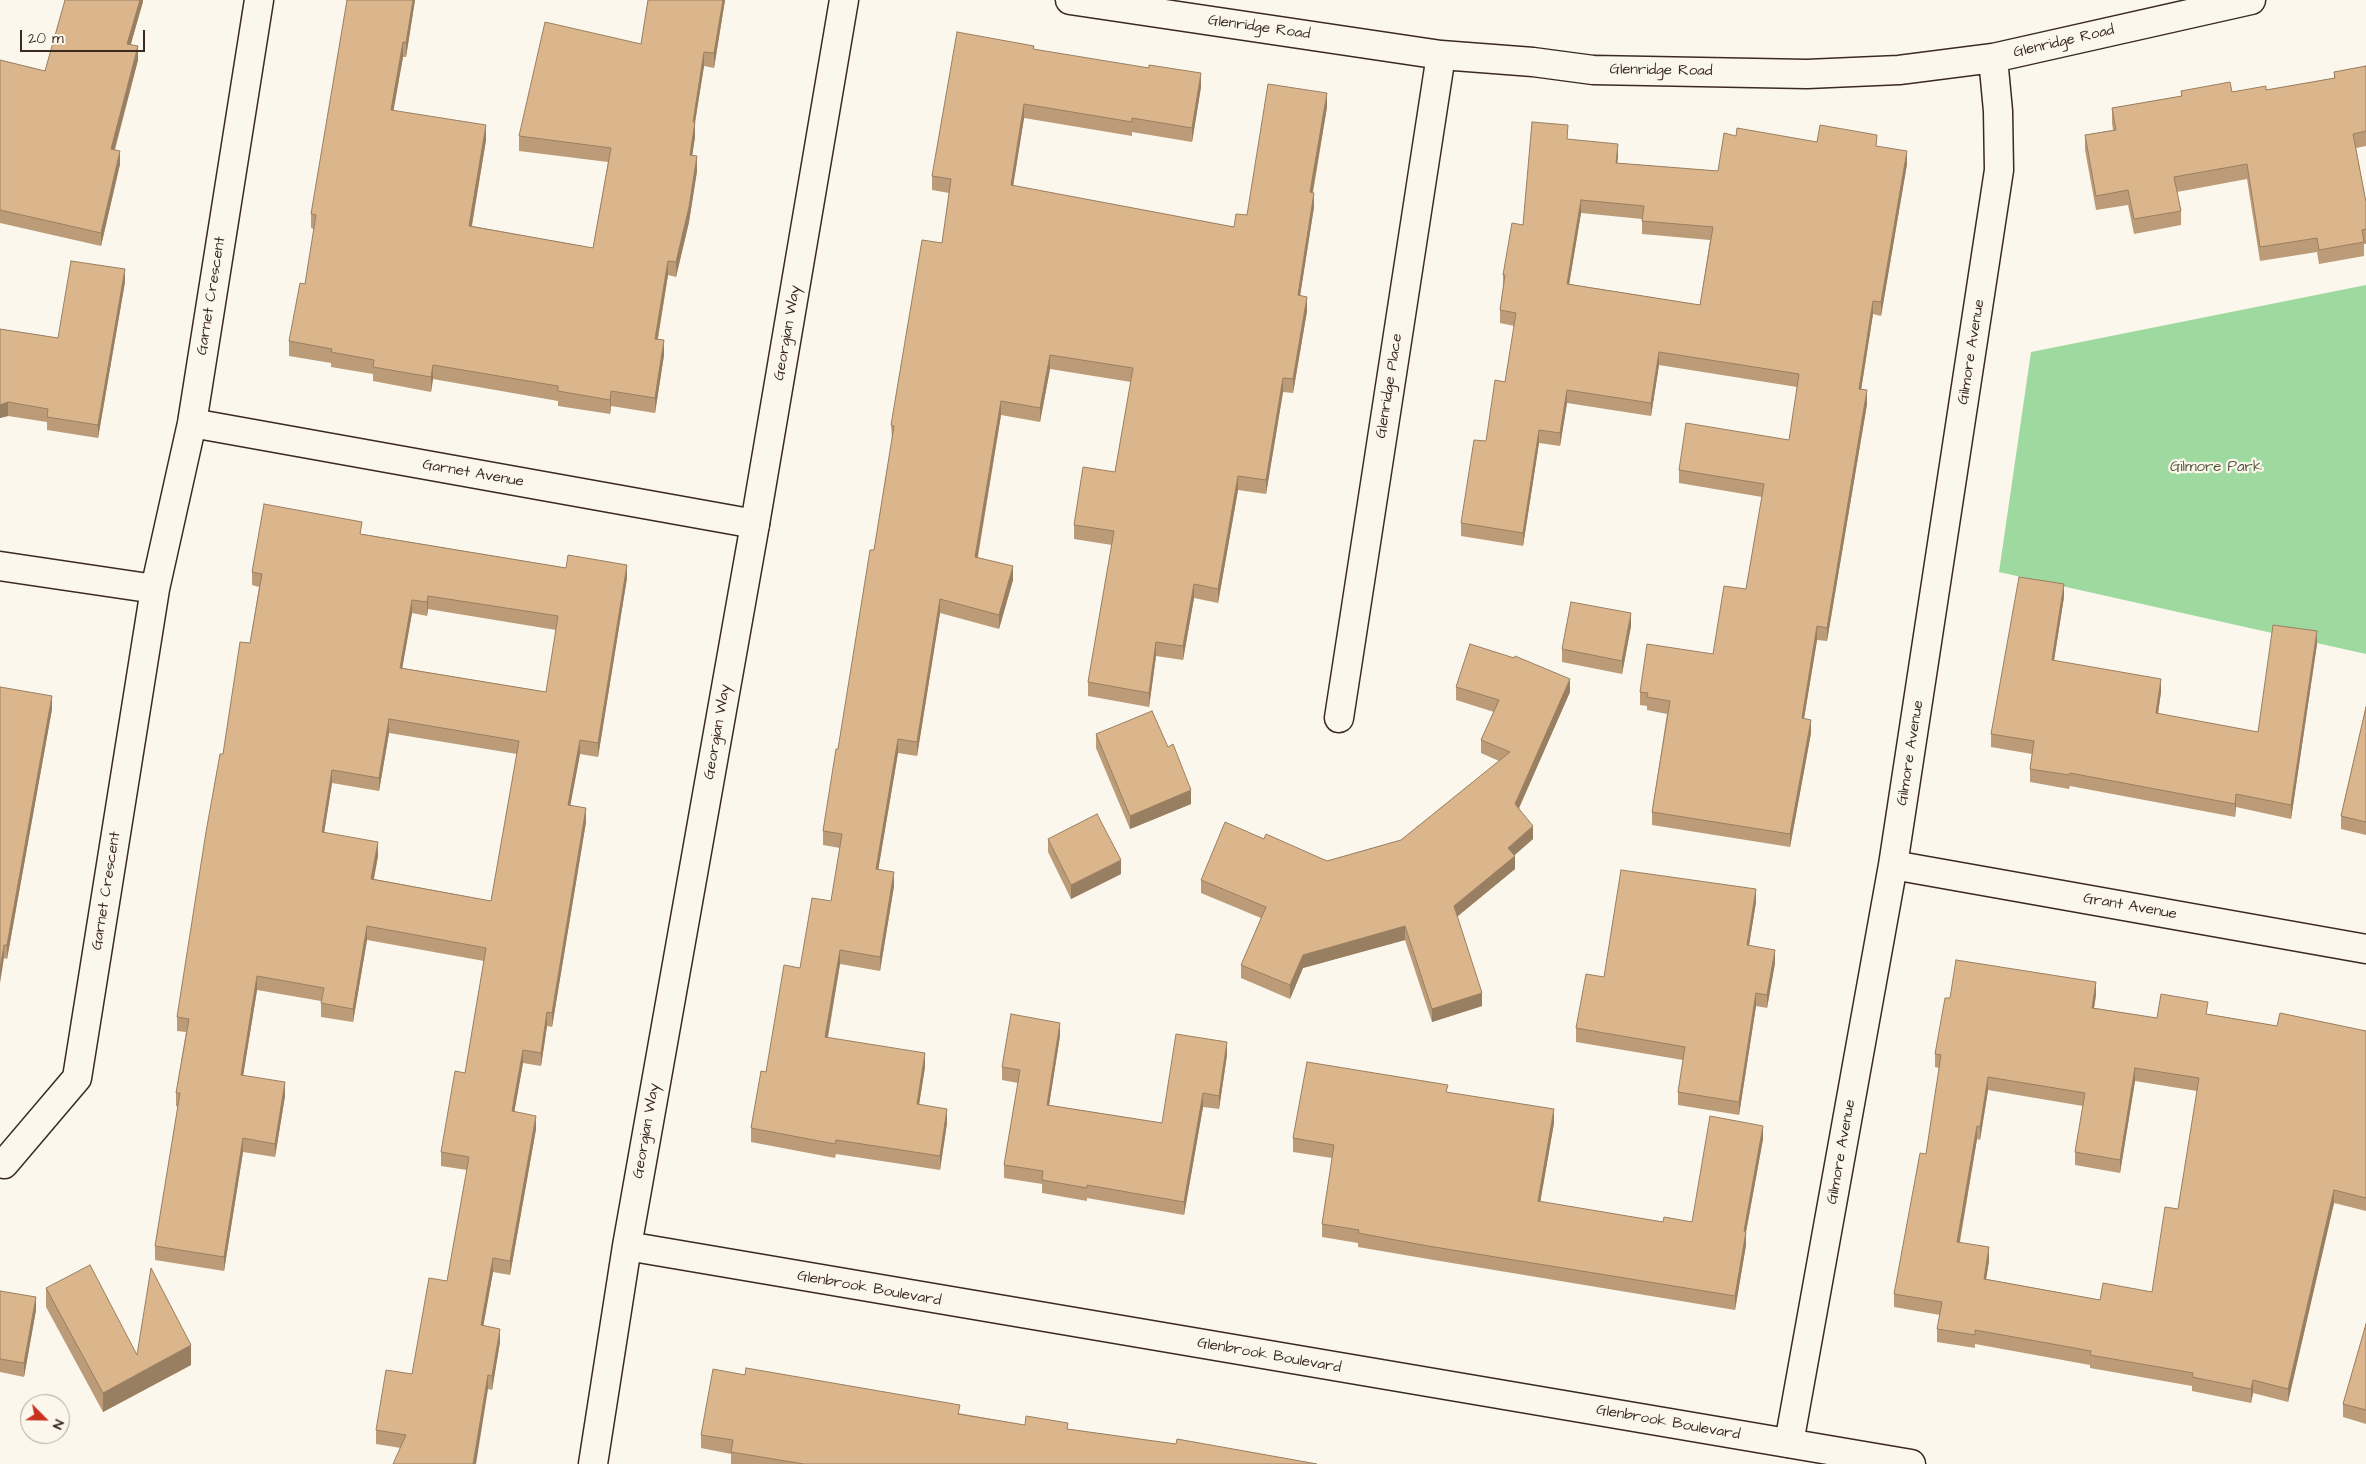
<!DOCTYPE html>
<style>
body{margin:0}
#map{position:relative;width:2366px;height:1464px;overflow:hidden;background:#fbf7ec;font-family:"Architects Daughter",sans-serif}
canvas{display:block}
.north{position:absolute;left:20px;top:1394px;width:50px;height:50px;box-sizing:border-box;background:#fbf7ec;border:1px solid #aea59a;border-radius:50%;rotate:113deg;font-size:14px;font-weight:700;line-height:20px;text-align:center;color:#3b2a1e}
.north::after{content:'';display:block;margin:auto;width:18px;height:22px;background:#c8321e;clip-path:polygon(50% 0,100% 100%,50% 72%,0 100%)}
.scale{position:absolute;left:20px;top:30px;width:125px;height:22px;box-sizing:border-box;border:2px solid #3b2a1e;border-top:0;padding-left:6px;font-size:15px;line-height:18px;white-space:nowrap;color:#3b2a1e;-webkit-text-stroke:4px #fbf7ec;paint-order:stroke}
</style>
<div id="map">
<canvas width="2366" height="1464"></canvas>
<div class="north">N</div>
<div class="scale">20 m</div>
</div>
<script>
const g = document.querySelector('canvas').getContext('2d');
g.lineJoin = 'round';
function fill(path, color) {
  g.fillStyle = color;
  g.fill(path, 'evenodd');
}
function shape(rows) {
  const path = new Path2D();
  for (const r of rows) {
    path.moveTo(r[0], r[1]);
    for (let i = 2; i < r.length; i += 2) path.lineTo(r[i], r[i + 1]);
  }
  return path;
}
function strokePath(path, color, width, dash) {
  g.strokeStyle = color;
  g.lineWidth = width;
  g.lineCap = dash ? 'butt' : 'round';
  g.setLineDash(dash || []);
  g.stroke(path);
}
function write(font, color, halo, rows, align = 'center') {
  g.font = font + ' "Architects Daughter",sans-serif';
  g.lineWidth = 4.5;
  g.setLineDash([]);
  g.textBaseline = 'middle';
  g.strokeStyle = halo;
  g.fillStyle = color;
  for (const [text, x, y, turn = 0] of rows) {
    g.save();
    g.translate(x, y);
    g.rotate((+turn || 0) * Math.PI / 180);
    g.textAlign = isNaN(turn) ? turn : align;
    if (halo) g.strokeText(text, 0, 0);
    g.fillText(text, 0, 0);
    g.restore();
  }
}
fill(shape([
 [2366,285,2366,654,1999,572,2031,352]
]), '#9ed9a0');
const street = shape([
 [1070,0,1441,55,1533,62,1593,70,1807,74,1899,70,1993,58,2251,0],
 [192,423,755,524],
 [0,566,155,589],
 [1339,718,1441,55],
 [1893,865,2366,949],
 [0,1163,4,1164,77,1078,155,589,192,423,259,0],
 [1789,1443,1893,865,1999,170,1998,111,1993,58]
]);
const secondary = shape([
 [627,1246,1911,1464],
 [593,1464,627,1246,755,524,844,0]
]);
strokePath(street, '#3b2a1e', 31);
strokePath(secondary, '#3b2a1e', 31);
strokePath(street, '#fbf7ec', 28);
strokePath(secondary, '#fbf7ec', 28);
fill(shape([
 [143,0,131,44,138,60,115,150,120,164,101,246,0,223,0,60,45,71],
 [415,0,406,57,403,57,393,110,486,140,472,226,593,248,608,162,519,151,519,136,641,44,648,0,725,0,714,68,704,66,695,122,695,137,692,155,697,171,689,222,676,277,668,275,658,339,664,355,655,413,611,406,610,414,558,406,558,401,433,379,431,392,373,381,373,374,331,367,331,363,289,356,289,341,305,284,314,229,311,228,311,214],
 [1034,49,1201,87,1192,142,1132,132,1132,136,1024,118,1013,186,1234,227,1247,215,1327,107,1313,193,1314,207,1300,295,1307,311,1293,393,1283,392,1266,494,1238,490,1218,603,1194,598,1183,660,1156,656,1149,707,1088,696,1088,682,1112,545,1074,539,1074,525,1115,472,1131,382,1050,369,1040,422,1001,415,978,557,1013,580,999,629,940,613,917,756,898,753,878,870,894,886,880,971,840,964,828,1038,925,1067,919,1104,947,1123,940,1170,836,1154,835,1158,751,1142,751,1128,766,1072,800,968,831,901,840,848,823,845,823,831,838,749,874,550,892,439,891,425,942,243,949,193,932,190,932,176],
 [2366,66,2366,146,2356,148,2366,202,2366,244,2364,244,2364,256,2319,264,2317,252,2260,261,2247,179,2177,192,2181,211,2181,225,2134,234,2128,205,2096,210,2085,150,2085,135,2113,130,2112,123,2112,108,2181,96,2181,91,2232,92,2266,90,2334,78,2334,72],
 [1736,136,1877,146,1907,164,1881,316,1873,314,1861,390,1867,404,1827,641,1817,640,1804,718,1811,733,1790,847,1652,825,1652,812,1667,714,1647,710,1647,706,1640,705,1640,692,1713,654,1746,589,1762,497,1679,483,1679,470,1789,440,1797,387,1659,365,1651,416,1567,403,1560,446,1539,443,1523,546,1461,536,1461,523,1486,441,1505,382,1514,326,1500,323,1500,310,1503,288,1503,275,1523,225,1568,139,1618,157,1617,163,1718,171],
 [1581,213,1642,219,1642,234,1710,240,1700,305,1569,284],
 [125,282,98,438,47,430,47,422,8,416,0,418,0,329,58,338],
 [362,534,627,578,598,757,580,754,570,805,586,822,552,1027,547,1026,541,1066,523,1063,514,1112,536,1129,510,1275,493,1272,483,1326,500,1342,492,1390,488,1389,401,1448,376,1444,376,1430,412,1374,447,1281,467,1170,441,1166,441,1152,465,1073,484,961,367,940,353,1022,321,1017,321,1001,257,990,243,1075,285,1096,275,1157,243,1152,224,1271,155,1260,155,1246,178,1107,176,1106,176,1093,186,1032,177,1031,177,1017,223,754,250,643,259,587,252,585,252,572],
 [428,609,556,630,546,692,402,668,412,613,427,616],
 [389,733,517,754,491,901,374,879,378,856,324,832,332,783,379,791],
 [2064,597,2054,660,2161,692,2158,714,2258,732,2317,644,2291,819,2236,807,2235,817,2070,786,2069,789,2030,782,2030,769,2032,754,1991,747,1991,734],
 [1631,626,1622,674,1562,662,1562,649],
 [0,687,52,709,7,959,4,958],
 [1456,687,1570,692,1519,808,1533,839,1514,855,1515,869,1457,917,1482,1006,1432,1022,1405,940,1303,968,1290,999,1241,978,1241,965,1261,918,1201,893,1201,880,1264,839,1327,861,1401,840,1499,761,1481,753,1481,740,1494,712,1456,700],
 [2366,707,2366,835,2341,829,2341,816],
 [1096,734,1191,804,1130,829,1096,748],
 [1048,839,1121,874,1071,899,1048,852],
 [1756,902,1749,945,1775,963,1767,1008,1756,1006,1739,1115,1678,1105,1678,1092,1683,1060,1576,1042,1576,1028,1604,977],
 [2096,995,2094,1008,2157,1018,2208,1014,2277,1026,2366,1031,2366,1211,2334,1203,2288,1402,2253,1393,2251,1403,2192,1391,2192,1386,2090,1368,2090,1365,1975,1344,1975,1348,1937,1342,1937,1329,1940,1315,1894,1307,1894,1294,1926,1154,1939,1068,1935,1067,1935,1054,1950,998],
 [2135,1081,2197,1091,2178,1209,2152,1292,2100,1300,1986,1279,1989,1261,1960,1242,1977,1139,1980,1140,1988,1090,2083,1106,2075,1152,2075,1165,2120,1173],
 [1060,1036,1049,1105,1162,1123,1227,1055,1219,1109,1203,1107,1184,1215,1087,1198,1087,1201,1042,1193,1042,1184,1004,1178,1004,1165,1018,1083,1002,1080,1002,1067],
 [1448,1092,1554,1123,1540,1202,1663,1222,1692,1222,1763,1139,1746,1232,1746,1245,1735,1310,1428,1259,1358,1247,1358,1243,1322,1237,1322,1224,1332,1158,1293,1152,1293,1138],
 [46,1288,137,1355,191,1365,103,1412,46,1307],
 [0,1291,36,1310,24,1377,0,1372],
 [2366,1324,2366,1424,2343,1417,2343,1404],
 [745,1375,1025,1425,1068,1429,1317,1464,731,1464,731,1454,701,1448,701,1435]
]), '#bc9c78');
fill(shape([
 [140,0,143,0,143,2,127,57,127,44],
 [413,0,415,0,406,57,406,43],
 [723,0,725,0,714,68,714,53],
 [403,42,403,57,391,125,391,110],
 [138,46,138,60,111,162,111,149],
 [704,52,704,66,693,135,695,122,695,137,690,170,690,155,693,122],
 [1201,73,1201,87,1192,142,1192,128],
 [1327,93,1327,107,1310,206,1310,192],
 [1024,104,1024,118,1011,199,1011,185],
 [486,125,486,140,469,241,469,226],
 [1618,144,1618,157,1616,176,1616,163],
 [120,151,120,164,101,246,101,233],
 [1907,151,1907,164,1881,316,1881,302],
 [697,156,697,171,689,222,676,277,676,262],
 [1314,193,1314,207,1298,309,1298,295],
 [1581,200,1581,213,1567,297,1567,284],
 [668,261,668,275,655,353,655,339],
 [125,269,125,282,98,438,98,425],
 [1307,297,1307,311,1293,393,1293,379],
 [1873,301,1873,314,1859,403,1859,389],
 [664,340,664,355,655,413,655,398],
 [1659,352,1659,365,1651,416,1651,403],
 [1050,355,1050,369,1040,422,1040,408],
 [433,365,433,379,431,392,431,377],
 [1283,378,1283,392,1266,494,1266,480],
 [1567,390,1567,403,1560,446,1560,433],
 [1867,390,1867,404,1827,641,1827,628],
 [611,391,611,406,610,414,610,400],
 [1001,401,1001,415,975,571,975,557],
 [8,402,8,416,0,418,0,405],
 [1539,430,1539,443,1523,546,1523,533],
 [1238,476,1238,490,1218,603,1218,589],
 [627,565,627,578,598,757,598,743],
 [1013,566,1013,580,999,629,999,615],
 [1194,584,1194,598,1183,660,1183,646],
 [2064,584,2064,597,2052,673,2052,660],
 [428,596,428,609,427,616,427,602],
 [940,599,940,613,917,756,917,742],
 [412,600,412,613,400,681,400,668],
 [1631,613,1631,626,1622,674,1622,661],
 [1817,626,1817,640,1802,731,1802,718],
 [2317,631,2317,644,2291,819,2291,805],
 [1156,642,1156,656,1149,707,1149,693],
 [1570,679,1570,692,1515,817,1515,804],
 [2161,679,2161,692,2156,726,2156,713],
 [52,696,52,709,7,959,7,945],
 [389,719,389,733,379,791,379,778],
 [1811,720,1811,733,1790,847,1790,834],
 [898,739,898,753,876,883,876,869],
 [580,740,580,754,568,818,568,805],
 [332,770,332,783,322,846,322,832],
 [1191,790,1191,804,1130,829,1130,816],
 [2236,794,2236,807,2235,817,2235,804],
 [586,808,586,822,552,1027,552,1013],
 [1533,826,1533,839,1508,861,1508,848],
 [378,842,378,856,371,892,371,879],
 [1515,856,1515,869,1454,919,1454,906],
 [1121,860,1121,874,1071,899,1071,885],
 [894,872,894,886,880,971,880,957],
 [1756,889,1756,902,1747,958,1747,945],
 [367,926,367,940,353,1022,353,1009],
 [1405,926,1405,940,1303,968,1290,999,1290,985,1303,955],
 [4,945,4,958,0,983,0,970],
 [840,950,840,964,825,1051,825,1037],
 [1775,950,1775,963,1767,1008,1767,995],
 [257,976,257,990,241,1089,241,1075],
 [2096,982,2096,995,2092,1021,2092,1008],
 [1482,993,1482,1006,1432,1022,1432,1009],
 [1756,993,1756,1006,1739,1115,1739,1102],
 [547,1012,547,1026,541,1066,541,1053],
 [1060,1023,1060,1036,1047,1118,1047,1105],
 [1227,1042,1227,1055,1219,1109,1219,1096],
 [523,1050,523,1063,512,1125,512,1111],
 [925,1053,925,1067,917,1118,917,1104],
 [2135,1068,2135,1081,2120,1173,2120,1160],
 [1988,1077,1988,1090,1980,1140,1980,1127],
 [285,1082,285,1096,275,1157,275,1144],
 [1203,1093,1203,1107,1184,1215,1184,1202],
 [947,1109,947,1123,940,1170,940,1156],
 [1554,1109,1554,1123,1538,1215,1538,1201],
 [536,1116,536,1129,510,1275,510,1261],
 [1763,1126,1763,1139,1746,1232,1746,1245,1735,1310,1735,1296,1744,1231],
 [1977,1126,1977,1139,1957,1255,1957,1242],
 [243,1138,243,1152,224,1271,224,1257],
 [2334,1190,2334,1203,2288,1402,2288,1389],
 [1989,1247,1989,1261,1984,1292,1984,1279],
 [493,1258,493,1272,481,1339,481,1325],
 [36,1297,36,1310,24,1377,24,1363],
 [500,1329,500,1342,492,1390,492,1376],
 [191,1345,191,1365,103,1412,103,1393],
 [488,1375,488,1389,476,1464,473,1464],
 [2253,1380,2253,1393,2251,1403,2251,1389]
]), '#997f62');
const building = shape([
 [65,0,140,0,127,44,138,46,111,149,120,151,101,233,0,210,0,60,45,71,65,0],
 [347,0,413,0,406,43,403,42,391,110,486,125,469,226,593,248,611,148,519,136,545,22,641,44,648,0,723,0,714,53,704,52,693,122,695,122,690,155,697,156,689,207,676,262,668,261,655,339,664,340,655,398,611,391,610,400,558,391,558,386,433,365,431,377,373,367,374,360,331,352,332,349,289,341,300,283,305,284,316,215,311,214,347,0],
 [957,32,1034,46,1033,49,1149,68,1149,65,1201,73,1192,128,1132,118,1132,122,1024,104,1011,185,1234,227,1236,214,1247,215,1268,84,1327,93,1310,192,1314,193,1298,295,1307,297,1293,379,1283,378,1266,480,1238,476,1218,589,1194,584,1183,646,1156,642,1149,693,1088,682,1114,531,1074,525,1083,467,1115,472,1133,368,1050,355,1040,408,1001,401,975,557,1013,566,999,615,940,599,917,742,898,739,876,869,894,872,880,957,840,950,825,1037,925,1053,917,1104,947,1109,940,1156,836,1140,835,1144,751,1128,761,1071,766,1072,784,965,800,968,812,898,831,901,842,834,823,831,836,749,838,749,870,550,874,550,894,426,891,425,922,240,942,243,951,179,932,176,957,32],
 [2366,66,2366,131,2353,134,2366,202,2366,229,2362,230,2364,242,2319,250,2317,238,2260,247,2247,164,2174,177,2181,211,2134,219,2128,190,2096,196,2085,135,2116,130,2112,108,2182,96,2181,91,2230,82,2232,92,2266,86,2266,90,2335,78,2334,72,2366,66],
 [1532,122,1568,125,1567,139,1618,144,1616,163,1718,171,1724,133,1736,136,1737,128,1817,142,1820,125,1877,135,1876,146,1907,151,1881,302,1873,301,1859,389,1867,390,1827,628,1817,626,1802,718,1811,720,1790,834,1652,812,1670,701,1647,697,1648,693,1640,692,1647,644,1713,654,1724,586,1746,589,1764,484,1679,470,1686,423,1789,440,1799,374,1659,352,1651,403,1567,390,1560,433,1539,430,1523,533,1461,523,1474,440,1486,441,1495,380,1505,382,1516,313,1500,310,1505,275,1503,275,1512,223,1523,225,1532,122],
 [1581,200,1644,206,1642,221,1713,227,1700,305,1567,284,1581,200],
 [71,261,125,269,98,425,47,417,48,409,8,402,0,405,0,329,58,338,71,261],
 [264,504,362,522,360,534,566,568,568,555,627,565,598,743,580,740,568,805,586,808,552,1013,547,1012,541,1053,523,1050,512,1111,536,1116,510,1261,493,1258,481,1325,500,1329,492,1376,488,1375,473,1464,393,1464,406,1435,376,1430,386,1370,412,1374,429,1278,447,1281,469,1157,441,1152,455,1071,465,1073,486,948,367,926,353,1009,321,1003,324,988,257,976,241,1075,285,1082,275,1144,243,1138,224,1257,155,1246,180,1093,176,1093,189,1019,177,1017,206,832,220,754,223,754,240,642,250,643,262,574,252,572,264,504],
 [428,596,558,616,546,692,400,668,412,600,427,602,428,596],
 [389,719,519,741,491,901,371,879,378,842,322,832,332,770,379,778,389,719],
 [2019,577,2064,584,2052,660,2161,679,2156,713,2258,732,2273,625,2317,631,2291,805,2236,794,2235,804,2070,773,2069,775,2030,769,2034,741,1991,734,2019,577],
 [1571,602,1631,613,1622,661,1562,649,1571,602],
 [1470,644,1514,658,1515,656,1570,679,1515,804,1533,826,1508,848,1515,856,1454,906,1482,993,1432,1009,1405,926,1303,955,1290,985,1241,965,1266,907,1201,880,1225,822,1264,839,1266,834,1327,861,1401,840,1510,752,1481,740,1499,700,1456,687,1470,644],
 [0,687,52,696,7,945,4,945,0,970,0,687],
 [2366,707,2366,822,2341,816,2366,707],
 [1152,711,1168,747,1173,744,1191,790,1130,816,1096,734,1152,711],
 [1097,814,1121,860,1071,885,1048,839,1097,814],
 [1621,870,1756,889,1747,945,1775,950,1767,995,1756,993,1739,1102,1678,1092,1685,1047,1576,1028,1586,974,1604,977,1621,870],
 [1956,960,2096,982,2092,1008,2157,1018,2161,994,2208,1002,2206,1014,2277,1026,2280,1013,2366,1031,2366,1198,2334,1190,2288,1389,2253,1380,2251,1389,2192,1377,2193,1373,2090,1355,2091,1351,1975,1330,1975,1335,1937,1329,1942,1302,1894,1294,1920,1153,1926,1154,1941,1055,1935,1054,1945,998,1950,998,1956,960],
 [2135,1068,2199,1078,2178,1209,2165,1207,2152,1292,2103,1283,2100,1300,1984,1279,1989,1247,1957,1242,1977,1126,1980,1127,1988,1077,2085,1093,2075,1152,2120,1160,2135,1068],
 [1011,1014,1060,1023,1047,1105,1162,1123,1176,1034,1227,1042,1219,1096,1203,1093,1184,1202,1087,1185,1087,1188,1042,1180,1043,1171,1004,1165,1020,1070,1002,1067,1011,1014],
 [1307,1062,1448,1085,1446,1092,1554,1109,1538,1201,1663,1222,1664,1217,1692,1222,1710,1116,1763,1126,1744,1231,1746,1232,1735,1296,1428,1246,1358,1233,1359,1230,1322,1224,1334,1145,1293,1138,1307,1062],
 [90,1265,137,1355,151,1268,191,1345,103,1393,46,1288,90,1265],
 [0,1291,36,1297,24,1363,0,1359,0,1291],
 [2366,1324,2366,1410,2343,1404,2366,1324],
 [746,1368,960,1405,958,1414,1025,1425,1026,1416,1068,1423,1067,1429,1176,1444,1177,1439,1317,1464,804,1464,731,1452,733,1440,701,1435,713,1369,745,1375,746,1368]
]);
fill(building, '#dbb58c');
strokePath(building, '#997f62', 1);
write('15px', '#3b2a1e', '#fbf7ec', [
 ["Glenridge Road",1259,28,8],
 ["Glenridge Road",2064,42,-13],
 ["Glenridge Road",1661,71,1],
 ["Garnet Crescent",212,296,-81],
 ["Georgian Way",788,333,-80],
 ["Gilmore Avenue",1972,352,-81],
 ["Glenridge Place",1390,386,-81],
 ["Garnet Avenue",473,474,10],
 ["Georgian Way",718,732,-80],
 ["Gilmore Avenue",1911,753,-81],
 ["Garnet Crescent",107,891,-81],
 ["Grant Avenue",2130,907,10],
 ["Georgian Way",647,1131,-80],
 ["Gilmore Avenue",1842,1152,-80],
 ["Glenbrook Boulevard",869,1289,10],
 ["Glenbrook Boulevard",1269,1356,10],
 ["Glenbrook Boulevard",1668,1423,10]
]);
write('15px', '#54563e', '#fbf7ec', [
 ["Gilmore Park",2216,468]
]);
</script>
